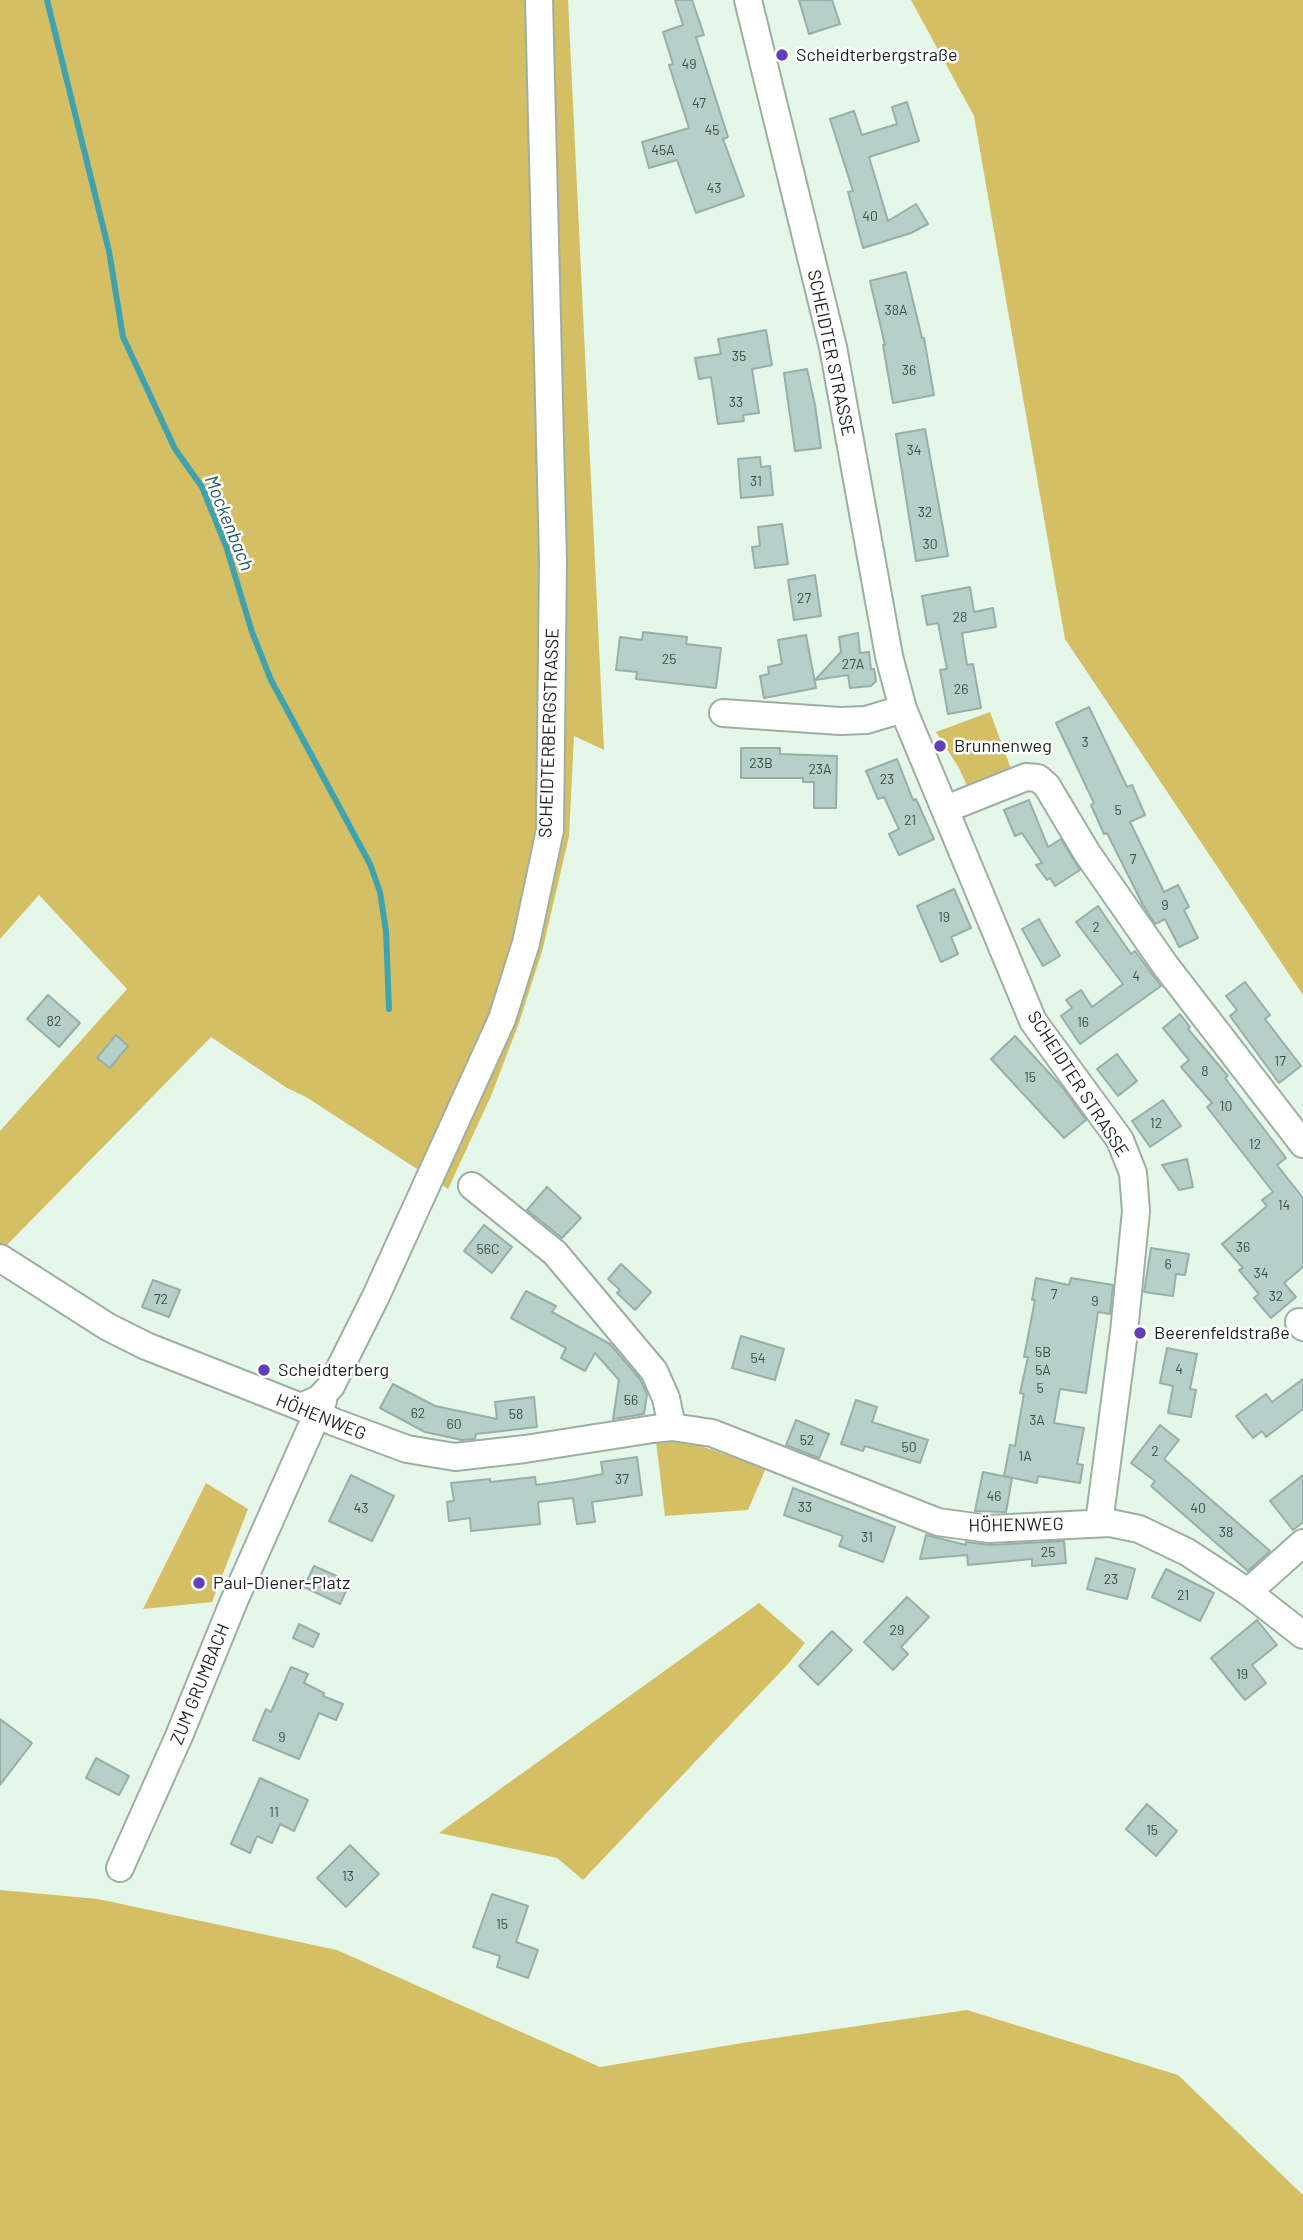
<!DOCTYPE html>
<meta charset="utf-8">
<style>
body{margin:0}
canvas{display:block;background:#e4f7e8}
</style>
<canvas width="1303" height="2240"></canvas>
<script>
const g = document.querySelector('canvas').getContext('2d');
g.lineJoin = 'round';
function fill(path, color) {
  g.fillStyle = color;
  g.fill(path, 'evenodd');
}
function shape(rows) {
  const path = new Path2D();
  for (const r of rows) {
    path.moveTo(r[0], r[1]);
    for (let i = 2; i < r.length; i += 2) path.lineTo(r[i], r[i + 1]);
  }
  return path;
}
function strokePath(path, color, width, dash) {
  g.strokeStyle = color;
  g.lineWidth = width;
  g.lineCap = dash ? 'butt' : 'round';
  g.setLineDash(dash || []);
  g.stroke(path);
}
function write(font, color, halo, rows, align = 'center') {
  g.font = font + ' Barlow,sans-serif';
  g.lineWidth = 5;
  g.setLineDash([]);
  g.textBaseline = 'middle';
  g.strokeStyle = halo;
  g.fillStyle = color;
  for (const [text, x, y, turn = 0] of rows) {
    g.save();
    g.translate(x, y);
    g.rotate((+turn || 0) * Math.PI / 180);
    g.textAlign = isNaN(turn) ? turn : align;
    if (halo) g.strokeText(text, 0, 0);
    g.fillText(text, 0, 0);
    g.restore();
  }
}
fill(shape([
 [0,0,568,0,604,750,574,736,569,836,543,948,519,1023,491,1096,448,1189,306,1097,287,1088,211,1037,3,1249,0,1247,0,1131,127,989,39,895,0,939],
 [911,0,1303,0,1303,995,1065,639,974,116],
 [990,712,1013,774,969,790,959,768,936,732],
 [656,1441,679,1442,698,1445,766,1468,748,1510,665,1516],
 [206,1483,248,1509,212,1602,143,1609],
 [759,1603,805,1643,788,1664,583,1880,557,1858,439,1833],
 [0,1890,98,1899,337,1950,600,2067,748,2042,967,2010,1178,2075,1303,2195,1303,2240,0,2240]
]), '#d5bf64');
strokePath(shape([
 [47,0,109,251,123,337,175,449,202,487,226,546,252,632,271,680,370,864,380,892,386,931,389,1009]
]), '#3fa2ad', 6);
const building = shape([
 [675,0,692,0,704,35,696,37,728,137,723,139,744,196,696,213,677,160,649,168,642,142,689,128,669,65,673,64,663,32,683,25,675,0],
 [799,0,832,0,840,24,809,34,799,0],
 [907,102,919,141,869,157,888,221,916,204,928,224,911,233,863,248,848,192,853,191,830,119,854,111,862,135,897,124,892,107,907,102],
 [906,272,922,338,924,338,934,395,893,403,883,345,885,345,870,281,906,272],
 [766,330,772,365,752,369,759,413,743,415,744,421,718,424,711,377,699,379,695,358,721,354,718,339,766,330],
 [807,369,815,405,821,448,795,451,784,373,807,369],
 [925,429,948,556,916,561,896,434,925,429],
 [760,457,761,467,770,466,773,495,741,498,738,459,760,457],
 [782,524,788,564,755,568,752,547,760,546,758,527,782,524],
 [815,575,821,616,794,620,788,580,815,575],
 [970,587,974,612,993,608,996,627,962,633,967,665,973,664,981,708,948,714,940,670,947,669,938,623,927,625,922,596,970,587],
 [643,632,687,637,686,644,721,648,716,688,636,679,637,672,616,670,620,637,642,640,643,632],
 [858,633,860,653,869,652,871,669,874,669,876,681,871,686,850,688,848,675,815,680,841,652,839,637,858,633],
 [806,635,816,688,764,698,760,676,769,674,768,667,782,664,778,640,806,635],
 [1089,707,1127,787,1132,785,1145,815,1130,822,1164,892,1178,885,1189,907,1184,910,1198,938,1179,947,1165,919,1155,924,1143,905,1107,833,1104,834,1091,805,1094,803,1056,723,1089,707],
 [741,748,780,748,780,754,837,756,836,808,814,808,814,782,803,782,803,778,741,778,741,748],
 [897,759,913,800,916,799,934,839,899,855,889,834,899,829,884,797,878,799,866,771,897,759],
 [1029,800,1048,847,1061,839,1080,870,1055,886,1050,878,1047,880,1036,865,1042,863,1022,833,1015,836,1004,810,1029,800],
 [954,889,971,928,951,937,958,954,941,962,917,906,954,889],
 [1098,906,1131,954,1135,951,1161,986,1080,1044,1061,1016,1072,1008,1066,1000,1081,990,1092,1007,1123,984,1076,922,1098,906],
 [1039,919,1060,956,1043,966,1022,929,1039,919],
 [1245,982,1270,1015,1265,1019,1301,1066,1279,1083,1230,1016,1237,1010,1226,996,1245,982],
 [48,995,80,1023,59,1047,27,1019,48,995],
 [1180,1014,1190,1027,1188,1029,1228,1076,1225,1078,1286,1158,1277,1165,1303,1198,1303,1267,1284,1283,1296,1297,1271,1318,1254,1298,1259,1294,1239,1270,1243,1268,1222,1244,1267,1206,1262,1200,1273,1192,1207,1107,1212,1103,1181,1067,1189,1060,1163,1028,1180,1014],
 [116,1035,128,1046,110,1068,97,1058,116,1035],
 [1015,1036,1063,1088,1086,1120,1064,1138,991,1059,1015,1036],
 [1117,1054,1137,1081,1118,1096,1097,1069,1117,1054],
 [1163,1100,1181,1126,1150,1147,1132,1121,1163,1100],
 [1187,1159,1193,1187,1179,1190,1162,1165,1187,1159],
 [547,1187,581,1218,562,1238,527,1210,547,1187],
 [484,1225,512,1247,492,1273,464,1251,484,1225],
 [1151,1248,1189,1254,1185,1275,1176,1274,1173,1296,1144,1292,1151,1248],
 [621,1264,651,1292,635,1310,617,1293,620,1290,608,1279,621,1264],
 [1036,1278,1069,1285,1071,1278,1113,1285,1110,1314,1098,1312,1086,1393,1060,1389,1054,1423,1084,1428,1077,1464,1083,1465,1080,1483,1038,1476,1037,1483,1004,1476,1010,1445,1015,1446,1018,1428,1024,1394,1020,1393,1028,1357,1024,1357,1035,1300,1032,1300,1036,1278],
 [153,1280,180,1290,169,1317,142,1307,153,1280],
 [526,1291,556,1306,552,1312,610,1344,640,1379,647,1394,644,1414,613,1419,619,1380,595,1353,585,1371,561,1358,566,1348,511,1318,526,1291],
 [741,1336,784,1349,775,1380,732,1368,741,1336],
 [1167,1348,1197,1354,1190,1389,1196,1390,1191,1417,1168,1413,1173,1386,1160,1383,1167,1348],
 [1303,1379,1303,1409,1266,1437,1262,1431,1253,1438,1236,1416,1266,1394,1272,1402,1303,1379],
 [393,1384,435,1406,497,1419,495,1402,534,1397,537,1427,476,1434,475,1439,462,1440,425,1432,380,1408,393,1384],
 [856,1400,877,1407,872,1422,928,1440,920,1463,865,1446,863,1451,841,1444,856,1400],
 [796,1420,829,1434,819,1458,786,1445,796,1420],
 [1160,1425,1179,1440,1164,1459,1270,1551,1248,1571,1151,1486,1155,1481,1131,1463,1160,1425],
 [637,1457,642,1495,592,1502,595,1522,577,1524,573,1498,538,1502,540,1524,471,1531,470,1518,449,1521,447,1502,454,1501,451,1483,490,1479,490,1482,535,1477,536,1485,571,1480,603,1474,601,1462,637,1457],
 [983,1472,1012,1478,1006,1512,975,1511,983,1472],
 [351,1475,394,1496,372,1541,329,1521,351,1475],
 [1303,1475,1303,1522,1293,1530,1270,1501,1303,1475],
 [793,1488,895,1527,883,1562,839,1546,843,1536,784,1515,793,1488],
 [926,1535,966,1545,966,1542,990,1545,1064,1541,1066,1563,1032,1566,1032,1559,968,1565,967,1555,920,1559,926,1535],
 [1096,1558,1135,1569,1127,1599,1087,1589,1096,1558],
 [314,1566,350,1582,340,1604,304,1587,314,1566],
 [1166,1569,1214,1593,1200,1621,1152,1597,1166,1569],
 [907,1597,929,1617,901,1647,908,1654,893,1670,864,1642,907,1597],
 [1257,1620,1277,1645,1252,1665,1266,1683,1245,1700,1211,1658,1257,1620],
 [299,1624,319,1634,313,1647,293,1638,299,1624],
 [832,1631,852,1650,818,1685,799,1666,832,1631],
 [291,1667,308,1674,304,1683,324,1693,323,1696,343,1704,336,1720,319,1713,299,1759,253,1740,266,1709,271,1712,291,1667],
 [0,1719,32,1743,0,1785,0,1719],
 [96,1758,129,1776,119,1795,86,1778,96,1758],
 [260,1778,308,1800,294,1831,280,1824,272,1843,257,1836,250,1853,231,1844,260,1778],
 [1147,1804,1177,1831,1156,1856,1126,1829,1147,1804],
 [350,1845,379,1874,346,1907,317,1878,350,1845],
 [492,1894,528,1906,516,1942,538,1950,528,1978,497,1967,500,1956,473,1947,492,1894]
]);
fill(building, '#b6cfc9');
strokePath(building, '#96afa9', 2);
const minor = shape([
 [748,0,833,347,889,656,903,709,1033,1021,1120,1140,1133,1173,1136,1211,1124,1332,1099,1523],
 [723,713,840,721,866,720,903,709],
 [946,809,1026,777,1038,778,1047,786,1087,853,1165,965,1303,1144],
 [472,1186,555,1253,654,1371,666,1398,672,1427],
 [0,1258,108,1327,146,1346,301,1407,334,1422,407,1449,455,1457,525,1449,653,1429,672,1427,712,1433,938,1522,989,1529,1110,1523,1139,1529,1187,1552,1248,1592,1303,1635],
 [1299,1322,1303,1327],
 [301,1407,319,1399,331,1386,376,1296,502,1019,526,943,550,830,553,560,539,0],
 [1248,1592,1303,1543],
 [120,1868,179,1736,234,1601,323,1401]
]);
strokePath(minor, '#9dafa1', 30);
strokePath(minor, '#fff', 26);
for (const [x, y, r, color] of [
 [782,55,7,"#613fb8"],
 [940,746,7,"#613fb8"],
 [1140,1333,7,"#613fb8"],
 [264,1370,7,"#613fb8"],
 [199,1583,7,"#613fb8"]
]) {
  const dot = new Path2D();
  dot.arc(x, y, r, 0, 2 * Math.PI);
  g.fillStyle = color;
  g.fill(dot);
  strokePath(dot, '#fff', 2.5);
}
write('14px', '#424d48', null, [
 ["49",689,64],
 ["47",699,103],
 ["45",712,130],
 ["45A",663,150],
 ["43",714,188],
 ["40",870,216],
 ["38A",896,310],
 ["35",739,356],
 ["36",909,370],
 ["33",736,402],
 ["34",914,450],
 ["31",756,481],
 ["32",925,512],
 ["30",930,544],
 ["27",804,598],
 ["28",960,617],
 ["25",669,659],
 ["27A",853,664],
 ["26",961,689],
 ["3",1085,742],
 ["23B",761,763],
 ["23A",820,769],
 ["23",887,779],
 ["5",1118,810],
 ["21",910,820],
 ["7",1133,859],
 ["9",1165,905],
 ["19",944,917],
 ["2",1096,927],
 ["4",1136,976],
 ["82",54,1021],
 ["16",1083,1022],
 ["17",1280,1061],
 ["8",1205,1071],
 ["15",1030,1077],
 ["10",1226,1106],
 ["12",1156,1123],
 ["12",1255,1144],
 ["14",1284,1205],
 ["36",1243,1247],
 ["56C",488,1249],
 ["6",1168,1264],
 ["34",1261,1273],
 ["7",1054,1294],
 ["32",1276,1296],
 ["72",161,1299],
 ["9",1095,1301],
 ["5B",1043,1352],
 ["54",758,1358],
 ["4",1179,1369],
 ["5A",1043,1370],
 ["5",1040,1388],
 ["56",631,1400],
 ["62",418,1413],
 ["58",516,1414],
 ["3A",1037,1420],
 ["60",454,1424],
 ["52",807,1440],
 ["50",909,1447],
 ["2",1155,1451],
 ["1A",1025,1456],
 ["37",622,1479],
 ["46",994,1496],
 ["33",805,1507],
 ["43",361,1508],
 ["40",1198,1508],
 ["38",1226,1532],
 ["31",867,1537],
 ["25",1048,1552],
 ["23",1111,1579],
 ["21",1183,1595],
 ["29",897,1630],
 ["19",1242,1674],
 ["9",282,1737],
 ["11",274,1812],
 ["15",1152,1830],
 ["13",348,1876],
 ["15",502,1924]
]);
write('18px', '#1b221d', '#fff', [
 ["Scheidterbergstraße",796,55],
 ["Brunnenweg",954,746],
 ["Beerenfeldstraße",1154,1333],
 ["Scheidterberg",278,1370],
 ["Paul-Diener-Platz",213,1583]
], 'left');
write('18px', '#1b221d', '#fff', [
 ["SCHEIDTER STRASSE",831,353,78],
 ["SCHEIDTERBERGSTRASSE",549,733,-88],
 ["SCHEIDTER STRASSE",1078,1084,57],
 ["HÖHENWEG",321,1417,22],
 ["HÖHENWEG",1016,1525,-1],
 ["ZUM GRUMBACH",200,1684,-68]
]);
write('italic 19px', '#235b63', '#fff', [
 ["Mockenbach",229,523,68]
]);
</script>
